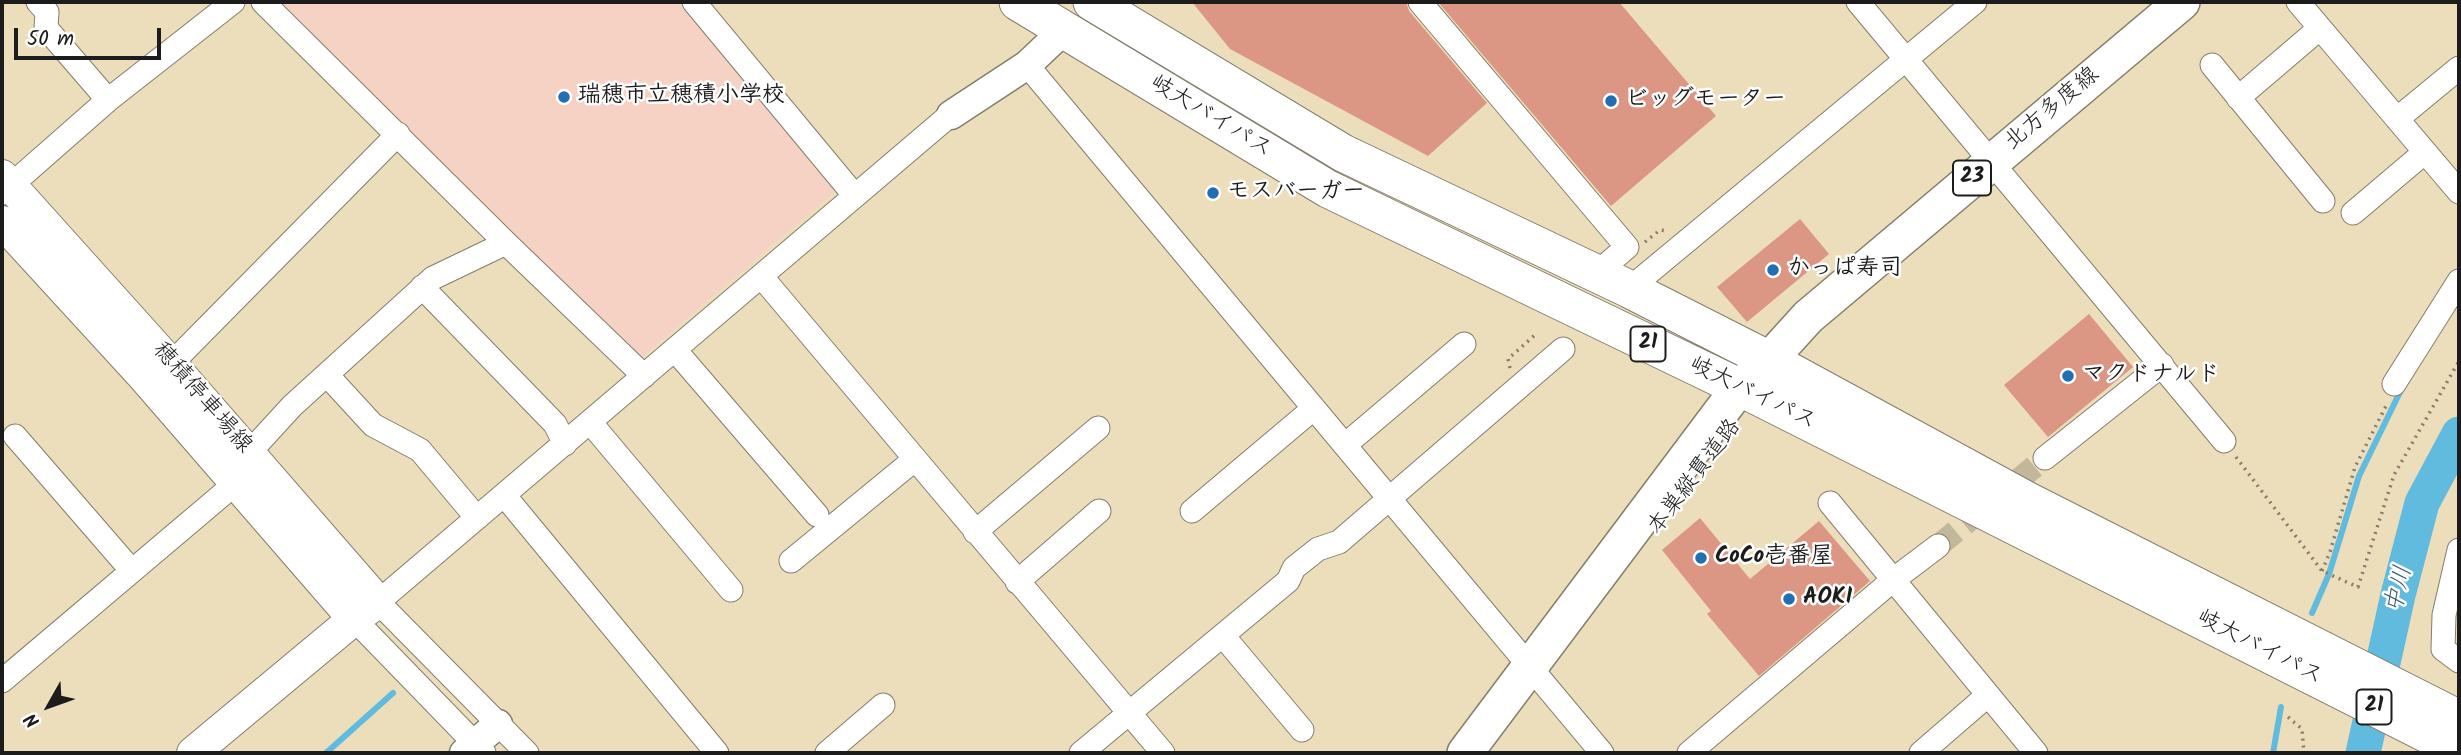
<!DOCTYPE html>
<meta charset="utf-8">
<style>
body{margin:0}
#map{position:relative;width:2461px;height:755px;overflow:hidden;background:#ecdebb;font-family:Kalam,sans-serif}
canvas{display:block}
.frame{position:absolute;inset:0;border:4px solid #1c1c1c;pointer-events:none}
.north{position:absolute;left:14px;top:671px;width:70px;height:70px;-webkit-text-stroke:5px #fff;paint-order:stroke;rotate:230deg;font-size:19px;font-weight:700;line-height:28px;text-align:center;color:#1c1c1c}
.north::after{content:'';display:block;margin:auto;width:24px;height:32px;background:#1c1c1c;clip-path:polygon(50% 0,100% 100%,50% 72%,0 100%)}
.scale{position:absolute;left:14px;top:28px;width:147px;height:32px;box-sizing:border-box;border:4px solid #1c1c1c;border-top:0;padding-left:9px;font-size:21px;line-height:24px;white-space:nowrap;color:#1c1c1c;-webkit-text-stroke:5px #fff;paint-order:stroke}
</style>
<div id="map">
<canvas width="2461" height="755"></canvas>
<div class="frame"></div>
<div class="north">N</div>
<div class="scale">50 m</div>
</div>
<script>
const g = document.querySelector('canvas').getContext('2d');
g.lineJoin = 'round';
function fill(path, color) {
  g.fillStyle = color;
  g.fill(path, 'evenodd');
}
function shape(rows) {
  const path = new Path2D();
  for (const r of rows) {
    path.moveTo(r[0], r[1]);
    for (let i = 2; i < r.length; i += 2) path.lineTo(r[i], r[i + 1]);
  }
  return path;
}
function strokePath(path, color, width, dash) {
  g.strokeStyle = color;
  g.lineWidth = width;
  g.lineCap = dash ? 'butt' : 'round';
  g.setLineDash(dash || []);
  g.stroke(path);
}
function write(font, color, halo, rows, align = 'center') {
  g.font = font + ' Kalam,"Klee One",sans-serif';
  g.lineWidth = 5;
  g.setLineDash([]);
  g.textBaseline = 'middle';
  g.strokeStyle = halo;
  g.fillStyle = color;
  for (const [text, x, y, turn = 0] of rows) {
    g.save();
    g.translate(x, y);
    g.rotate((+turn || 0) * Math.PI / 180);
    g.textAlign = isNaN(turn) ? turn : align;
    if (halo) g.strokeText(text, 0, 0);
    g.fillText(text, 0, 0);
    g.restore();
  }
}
fill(shape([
 [274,2,678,2,835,191,640,359]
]), '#f6d2c4');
strokePath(shape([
 [2312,613,2329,574,2359,476,2402,388],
 [326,753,393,693],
 [2273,753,2281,707]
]), '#61bbdf', 6);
strokePath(shape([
 [2363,753,2398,595,2422,503,2459,434]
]), '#61bbdf', 35);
fill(shape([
 [1192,2,1406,2,1409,11,1487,103,1428,156,1230,49],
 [1438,2,1619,2,1716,116,1611,206],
 [1800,219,1829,254,1747,322,1717,287],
 [2089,314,2133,367,2048,437,2004,385],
 [1700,518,1750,579,1819,521,1870,581,1759,676,1707,614,1711,611,1662,550]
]), '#dc9684');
strokePath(shape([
 [1938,546,2045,458]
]), '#c2b79b', 23, [23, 11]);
const minor = shape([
 [38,2,47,12,46,28,108,100],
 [263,2,506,243,644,376],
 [694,2,855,196],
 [1420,2,1627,247,1597,273],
 [1858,2,2224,441],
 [2298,2,2459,192],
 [1027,65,1602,753],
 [2212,65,2323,201],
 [2238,98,2320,28],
 [2397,119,2459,68],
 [2,193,108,100,233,2],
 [2353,213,2425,152],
 [761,276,1163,753],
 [422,287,555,424,565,444],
 [1629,289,1975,2],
 [675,350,817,515],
 [171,364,398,134],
 [327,375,373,425,420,450,477,518],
 [2394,384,2459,281],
 [590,422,731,590],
 [15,436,132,571],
 [1345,445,1464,344],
 [249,453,292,406,433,278,506,243],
 [2045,458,2162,365],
 [504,495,717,753],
 [1830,503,2036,753],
 [1192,511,1313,409],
 [975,532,1098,428],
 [2459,550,2444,615,2443,649,2459,661],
 [791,561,914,460],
 [1017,582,1099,511],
 [354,619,484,753],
 [1224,637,1302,730],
 [2,681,236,483],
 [527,753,378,602,963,104],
 [827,753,883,705],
 [1081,753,1288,581,1294,568,1318,549,1339,542,1563,349],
 [1689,753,1893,580,1938,546],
 [1921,753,1988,695]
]);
const tertiary = shape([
 [951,115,1027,65,1064,30],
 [464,753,498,724]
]);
const secondary = shape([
 [2,176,171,364,378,602,354,619,193,753],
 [2,222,145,378,354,619]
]);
const primary = shape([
 [1465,753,1739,388,1769,360,1808,317,2182,2]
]);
const trunk = shape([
 [1018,2,1328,189,1757,396,2459,750],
 [1092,2,1343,153,1629,289,1769,360,2028,501,2459,719]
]);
strokePath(minor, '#847d6c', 25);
strokePath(tertiary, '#847d6c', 31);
strokePath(secondary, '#847d6c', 34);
strokePath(primary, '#847d6c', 38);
strokePath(trunk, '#847d6c', 39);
strokePath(shape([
 [1645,242,1660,230,1668,231],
 [1510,368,1508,359,1536,334],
 [2236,457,2322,571,2358,587,2394,475,2459,361],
 [2322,571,2330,552,2355,467,2387,404],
 [2288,717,2302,729,2304,753]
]), '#847d6c', 3.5, [2, 5]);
strokePath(minor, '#fff', 23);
strokePath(tertiary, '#fff', 28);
strokePath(secondary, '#fff', 32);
strokePath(primary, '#fff', 35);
strokePath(trunk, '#fff', 37);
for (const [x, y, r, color] of [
 [564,97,7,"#1f6fb2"],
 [1611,101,7,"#1f6fb2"],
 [1213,193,7,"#1f6fb2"],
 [1773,270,7,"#1f6fb2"],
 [2068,376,7,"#1f6fb2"],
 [1701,558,7,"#1f6fb2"],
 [1789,599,7,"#1f6fb2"]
]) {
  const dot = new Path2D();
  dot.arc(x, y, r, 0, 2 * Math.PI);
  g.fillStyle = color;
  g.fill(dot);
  strokePath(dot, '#fff', 2.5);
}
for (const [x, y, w] of [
 [1972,178,38],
 [1648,344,35],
 [2374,707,35]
]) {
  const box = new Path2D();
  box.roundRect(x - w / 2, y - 17.5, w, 35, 5);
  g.fillStyle = '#fff';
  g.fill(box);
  strokePath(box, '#1c1c1c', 2);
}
write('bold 21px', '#1c1c1c', null, [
 ["23",1972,178],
 ["21",1648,344],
 ["21",2374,707]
]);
write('bold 23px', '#1c1c1c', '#fff', [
 ["瑞穂市立穂積小学校",578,97],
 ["ビッグモーター",1625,101],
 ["モスバーガー",1227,193],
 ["かっぱ寿司",1787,270],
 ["マクドナルド",2082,376],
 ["CoCo壱番屋",1715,558],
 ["AOKI",1803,599]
], 'left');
write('23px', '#1c1c1c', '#fff', [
 ["北方多度線",2053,110,-40],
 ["岐大バイパス",1210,118,31],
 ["岐大バイパス",1752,395,26],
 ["穂積停車場線",201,399,49],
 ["本巣縦貫道路",1696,478,-53],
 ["岐大バイパス",2259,649,27]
]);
write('italic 24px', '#385c6a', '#fff', [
 ["中川",2401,590,-77]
]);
</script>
